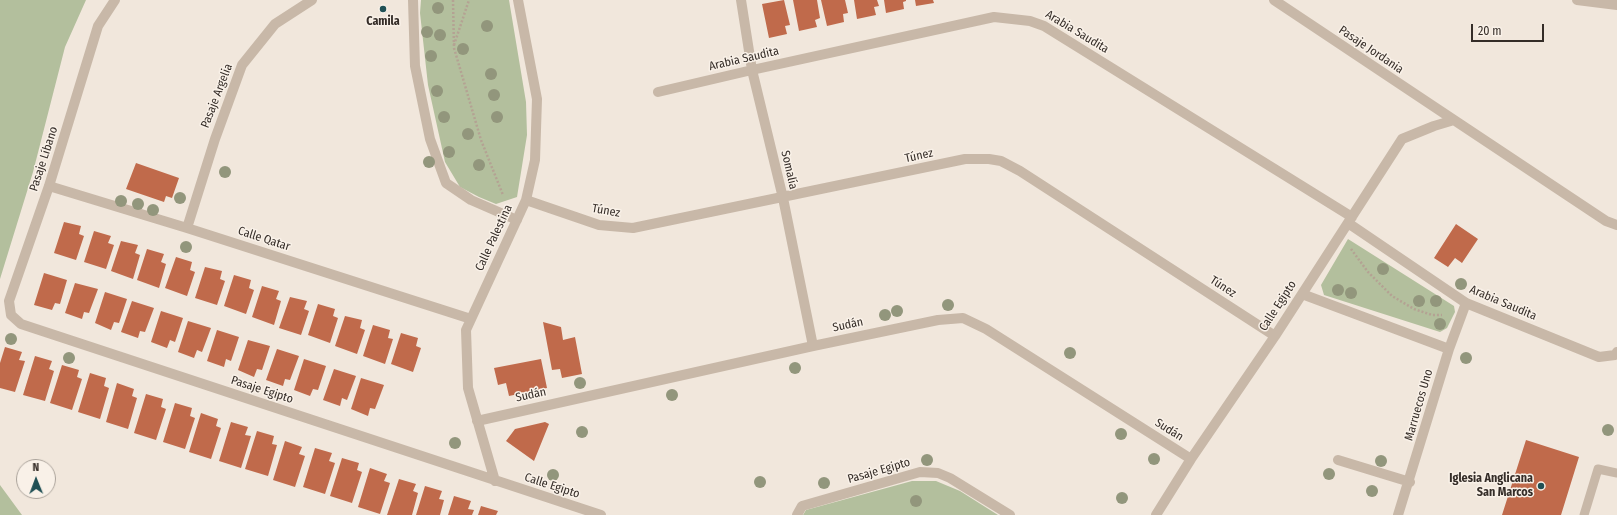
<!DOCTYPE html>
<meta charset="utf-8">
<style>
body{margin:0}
#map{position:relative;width:1617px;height:515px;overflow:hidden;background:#f1e7dc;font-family:"Fira Sans Condensed",sans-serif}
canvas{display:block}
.north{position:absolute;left:16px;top:459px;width:40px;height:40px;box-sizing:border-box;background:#f9f1e8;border:1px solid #aba39b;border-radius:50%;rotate:359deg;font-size:11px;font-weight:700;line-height:16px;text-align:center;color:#352d28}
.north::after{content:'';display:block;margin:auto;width:14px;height:18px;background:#205055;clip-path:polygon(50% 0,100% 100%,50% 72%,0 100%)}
.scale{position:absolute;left:1471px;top:24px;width:73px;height:18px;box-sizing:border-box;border:2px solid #352d28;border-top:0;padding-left:5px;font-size:12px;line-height:14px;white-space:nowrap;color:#352d28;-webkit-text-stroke:3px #f9f1e8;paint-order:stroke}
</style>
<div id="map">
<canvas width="1617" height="515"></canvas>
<div class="north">N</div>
<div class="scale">20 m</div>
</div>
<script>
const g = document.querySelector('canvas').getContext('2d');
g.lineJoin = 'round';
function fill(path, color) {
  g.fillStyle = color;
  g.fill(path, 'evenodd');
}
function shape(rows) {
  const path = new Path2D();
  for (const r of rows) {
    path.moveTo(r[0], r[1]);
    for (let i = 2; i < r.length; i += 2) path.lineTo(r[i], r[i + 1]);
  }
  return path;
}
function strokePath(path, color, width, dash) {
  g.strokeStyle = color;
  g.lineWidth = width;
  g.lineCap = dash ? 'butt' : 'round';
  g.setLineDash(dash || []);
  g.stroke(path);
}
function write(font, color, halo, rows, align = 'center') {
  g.font = font + ' "Fira Sans Condensed",sans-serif';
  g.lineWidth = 3;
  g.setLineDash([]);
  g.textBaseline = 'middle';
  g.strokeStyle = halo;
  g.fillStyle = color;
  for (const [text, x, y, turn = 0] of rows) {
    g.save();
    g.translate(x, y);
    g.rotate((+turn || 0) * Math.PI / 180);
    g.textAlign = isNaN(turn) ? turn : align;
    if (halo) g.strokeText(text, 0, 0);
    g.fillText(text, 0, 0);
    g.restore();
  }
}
fill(shape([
 [0,0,86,0,65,47,33,172,0,279],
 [421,0,509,0,526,102,527,135,517,197,496,204,479,197,460,187,445,162,428,85,420,13],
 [1348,239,1454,306,1455,312,1447,328,1440,332,1324,295,1321,285],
 [912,481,936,481,960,491,998,515,803,515,806,510],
 [0,485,22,515,0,515]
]), '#b3bf9d');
fill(shape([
 [784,0,790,25,785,26,787,34,769,38,762,4],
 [793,0,817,0,820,18,815,20,817,27,799,31],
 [821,0,845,0,848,13,843,14,844,22,827,26],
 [854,0,877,0,879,6,874,7,876,15,857,19],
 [884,0,906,0,906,1,903,2,904,9,886,13],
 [915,0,933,0,934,3,916,6],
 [136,163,179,178,172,198,166,196,164,202,126,189],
 [64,222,81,226,79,234,84,236,76,260,54,253],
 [1456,224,1478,239,1462,263,1455,258,1448,267,1434,258],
 [94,231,111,236,108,243,114,245,106,269,84,262],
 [121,241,138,245,135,253,140,255,133,279,111,271],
 [147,249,164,254,161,262,166,264,159,288,137,280],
 [176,257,192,262,190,270,195,272,187,296,165,288],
 [205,267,222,271,220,279,225,281,217,305,195,298],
 [44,273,67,280,60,304,55,303,52,310,34,305],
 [234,275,251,280,249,288,254,290,246,314,224,306],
 [75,283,98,289,89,313,84,312,82,319,65,313],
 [262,286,279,291,276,299,281,301,274,325,252,317],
 [105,292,127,299,119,323,114,322,111,330,95,323],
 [290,297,307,301,304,309,309,311,301,335,279,328],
 [132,301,154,308,145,332,140,331,138,338,121,332],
 [318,304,335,309,333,316,338,318,330,343,308,335],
 [161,311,183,318,175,342,170,340,167,348,151,342],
 [345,316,362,320,360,328,365,330,357,354,335,346],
 [188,321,211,328,202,352,197,350,194,358,178,352],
 [543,322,561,327,563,340,575,337,582,374,562,378,560,369,552,370],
 [373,325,390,330,388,338,393,339,385,364,363,356],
 [217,330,239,337,231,361,226,359,224,367,207,361],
 [401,333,418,338,416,346,421,348,413,372,391,364],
 [248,340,270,346,262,370,257,369,254,377,238,370],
 [5,347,22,352,19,360,25,361,15,392,0,388,0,363],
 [277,349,299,356,290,380,285,379,283,386,266,380],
 [35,356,52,361,49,369,54,371,45,401,23,395],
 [304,359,326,366,318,390,313,389,310,396,294,390],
 [541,359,547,388,509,396,506,383,498,385,494,368],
 [62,365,79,370,77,377,82,379,72,410,50,403],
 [334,369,356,376,347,400,342,398,340,406,323,400],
 [90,373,106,378,104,386,109,388,100,419,78,412],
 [361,378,384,385,375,409,370,408,368,416,351,409],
 [117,383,134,389,132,396,137,398,128,429,106,422],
 [146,394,163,399,161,407,166,409,156,440,134,433],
 [175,403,192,408,190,416,195,418,185,449,163,442],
 [201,413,218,419,216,426,221,428,211,459,189,452],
 [231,422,248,427,245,435,251,436,241,468,219,461],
 [545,422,549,424,534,461,506,441,515,429],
 [257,431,274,436,272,444,277,445,268,476,245,469],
 [1526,440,1579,457,1561,515,1502,515],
 [285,441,302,447,299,454,305,456,295,487,273,480],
 [315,448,332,453,329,461,335,463,325,494,303,487],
 [342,458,359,463,357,470,362,472,352,503,330,496],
 [370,468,387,474,384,481,390,483,380,514,358,507],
 [399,479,416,484,413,491,418,493,412,515,387,515],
 [425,486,442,491,439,499,444,500,440,515,416,515],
 [454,496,471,501,468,509,474,510,472,515,448,515],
 [481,506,498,511,496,515,478,515]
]), '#c06a4b');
strokePath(shape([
 [453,0,454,48,481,140,503,195],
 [454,45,469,0],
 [1351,249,1368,272,1392,296,1414,309,1432,315,1442,315]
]), '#b4a293', 2.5, [2, 2]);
strokePath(shape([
 [1584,515,1598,469,1617,473]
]), '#c8b8a8', 9);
strokePath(shape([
 [115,0,98,26,49,186,9,301,11,315,21,324,601,515],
 [413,0,415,66,430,139,446,183,471,200,517,220],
 [741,0,752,70,783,198,813,346],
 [1274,0,1454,120],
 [1577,0,1617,5],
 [658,92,752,70,994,17,1030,21,1044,26,1352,217],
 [49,186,187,228,471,319],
 [526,200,599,225,633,228,965,159,989,159,1001,161,1020,171,1275,336],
 [1348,223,1466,303,1599,357,1615,355,1617,352],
 [187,228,215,139,242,65,275,24,312,0],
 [1302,294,1449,349],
 [477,421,813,346,938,320,963,318,986,329,1191,459],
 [1338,460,1410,482],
 [495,481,468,388,466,330,526,200,535,160,537,99,518,0],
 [797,515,802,506,920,472,938,473,950,478,1010,515],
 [1156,515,1191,459,1275,336,1402,139,1434,126,1454,120,1606,221,1617,225],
 [1398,515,1449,349,1466,303]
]), '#c8b8a8', 10);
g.fillStyle = '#92967c';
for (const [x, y] of [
 [438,8],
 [487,26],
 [427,32],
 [440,35],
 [463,49],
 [431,56],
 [491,74],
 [437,91],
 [494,95],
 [444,117],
 [497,117],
 [468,134],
 [449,152],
 [429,162],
 [479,165],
 [225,172],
 [180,198],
 [121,201],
 [138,204],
 [153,210],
 [186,247],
 [1383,269],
 [1461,284],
 [1338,290],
 [1351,293],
 [1419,301],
 [1436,301],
 [948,305],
 [897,311],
 [885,315],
 [1440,324],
 [11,339],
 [1070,353],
 [69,358],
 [1466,358],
 [795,368],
 [580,383],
 [672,395],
 [1608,430],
 [582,432],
 [1121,434],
 [455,443],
 [1154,459],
 [927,460],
 [1381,461],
 [1329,474],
 [553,475],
 [760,482],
 [824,483],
 [1372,491],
 [1122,498],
 [916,501]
]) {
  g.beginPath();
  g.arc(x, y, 6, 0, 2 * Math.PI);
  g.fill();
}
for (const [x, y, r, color] of [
 [383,9,4,"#205055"],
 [1541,486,4,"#205055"]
]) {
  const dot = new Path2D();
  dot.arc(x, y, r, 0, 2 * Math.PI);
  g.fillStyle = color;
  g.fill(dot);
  strokePath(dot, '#f9f1e8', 1.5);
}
write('bold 12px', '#352d28', '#f9f1e8', [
 ["Camila",383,22],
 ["Iglesia Anglicana",1533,479,"right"],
 ["San Marcos",1533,493,"right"]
]);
write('12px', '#352d28', '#f9f1e8', [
 ["Arabia Saudita",1077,32,31],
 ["Pasaje Jordania",1371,50,34],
 ["Arabia Saudita",744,59,-13],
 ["Pasaje Argelia",217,96,-69],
 ["Túnez",919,156,-12],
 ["Pasaje Líbano",44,159,-72],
 ["Somalía",789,170,77],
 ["Túnez",606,211,10],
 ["Calle Palestina",494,238,-65],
 ["Calle Qatar",264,239,18],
 ["Túnez",1223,287,33],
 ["Arabia Saudita",1503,303,23],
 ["Calle Egipto",1278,306,-57],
 ["Sudán",848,325,-12],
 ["Pasaje Egipto",262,390,18],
 ["Sudán",531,395,-12],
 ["Marruecos Uno",1419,405,-74],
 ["Sudán",1169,430,32],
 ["Pasaje Egipto",879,471,-16],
 ["Calle Egipto",552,486,18]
]);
</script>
